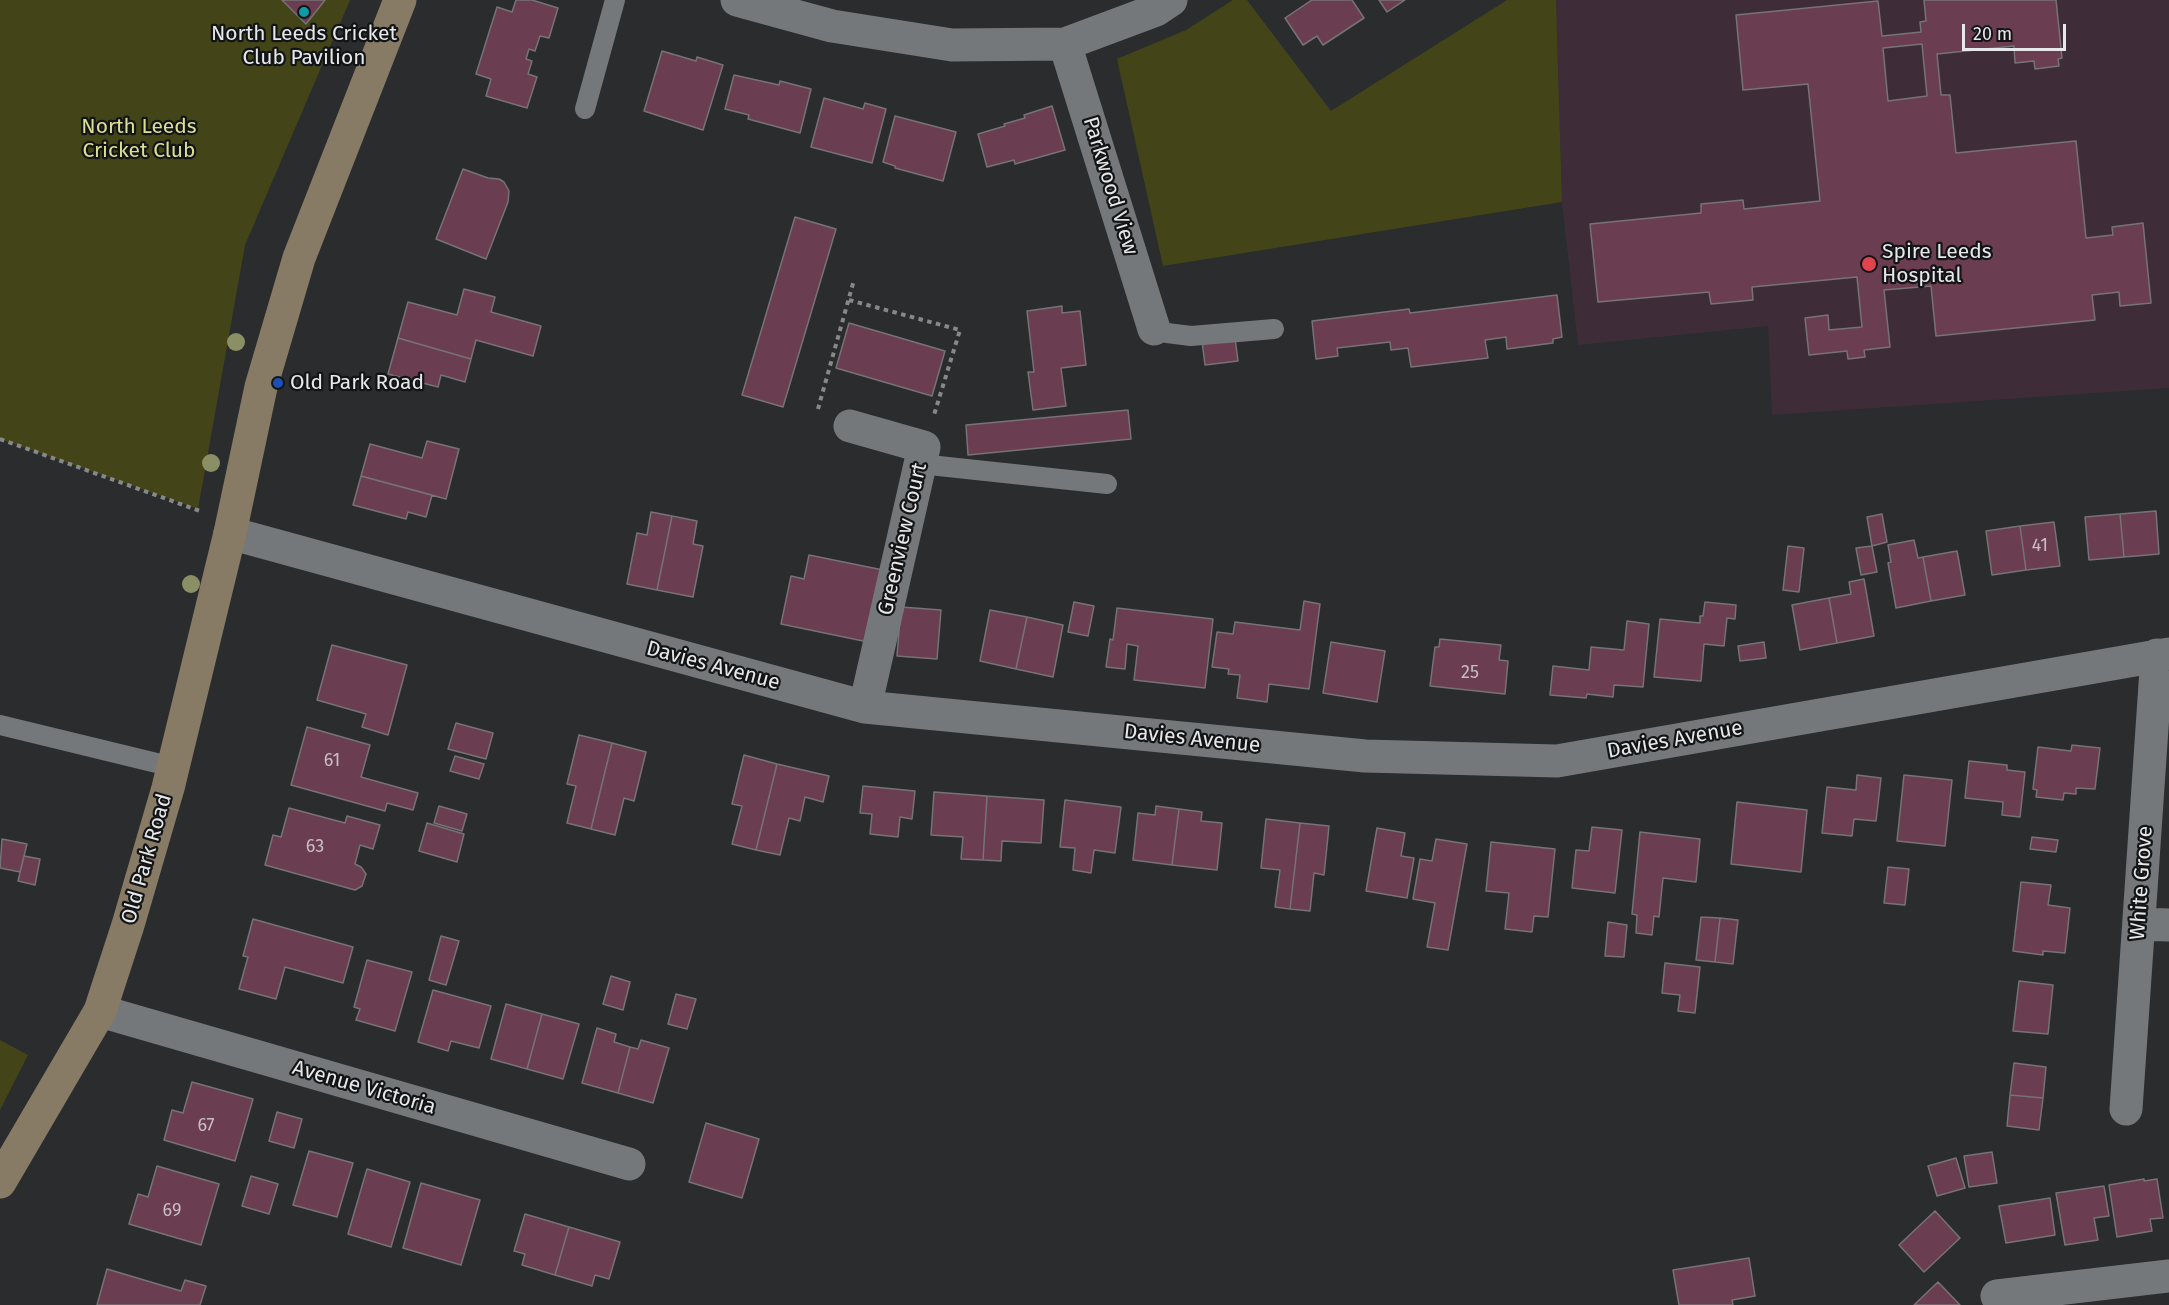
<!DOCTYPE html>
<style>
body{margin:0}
#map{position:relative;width:2169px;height:1305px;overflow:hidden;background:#2a2c2e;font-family:"Fira Sans",sans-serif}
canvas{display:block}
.scale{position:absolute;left:1962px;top:24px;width:104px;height:27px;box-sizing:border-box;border:3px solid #e7e8ea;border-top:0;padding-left:8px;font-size:18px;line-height:21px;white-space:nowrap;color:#e7e8ea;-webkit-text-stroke:4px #131415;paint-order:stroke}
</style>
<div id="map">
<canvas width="2169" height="1305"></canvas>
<div class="scale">20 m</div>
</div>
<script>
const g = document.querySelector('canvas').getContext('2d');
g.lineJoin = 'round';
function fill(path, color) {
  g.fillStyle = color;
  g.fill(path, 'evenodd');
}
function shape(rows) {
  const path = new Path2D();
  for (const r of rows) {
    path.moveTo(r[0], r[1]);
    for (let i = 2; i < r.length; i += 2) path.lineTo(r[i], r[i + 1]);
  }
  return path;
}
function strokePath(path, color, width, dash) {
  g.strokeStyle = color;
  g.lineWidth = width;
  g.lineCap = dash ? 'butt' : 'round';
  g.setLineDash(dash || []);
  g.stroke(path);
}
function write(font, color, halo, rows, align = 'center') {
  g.font = font + ' "Fira Sans",sans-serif';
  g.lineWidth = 4.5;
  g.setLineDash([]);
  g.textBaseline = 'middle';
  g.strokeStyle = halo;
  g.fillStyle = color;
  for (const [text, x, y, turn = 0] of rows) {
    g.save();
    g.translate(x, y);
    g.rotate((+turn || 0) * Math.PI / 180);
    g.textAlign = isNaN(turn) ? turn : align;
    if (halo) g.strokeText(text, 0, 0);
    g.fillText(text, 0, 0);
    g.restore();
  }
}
fill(shape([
 [1556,0,2169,0,2169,388,1772,415,1768,326,1578,345,1562,202]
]), '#3e2d38');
fill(shape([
 [0,0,350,0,245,245,198,509,0,439],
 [1233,0,1247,0,1331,111,1507,0,1556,0,1562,202,1163,266,1117,59,1186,30],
 [0,1040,28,1055,0,1110]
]), '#434519');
const building = shape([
 [282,0,325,0,306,24,282,0],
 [516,0,532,0,558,8,549,38,540,36,535,51,529,49,526,59,532,61,528,74,537,77,527,108,486,96,491,79,476,74,497,7,512,12,516,0],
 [1312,0,1352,0,1364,18,1323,45,1317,36,1303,45,1285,18,1312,0],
 [1379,0,1405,0,1387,12,1379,0],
 [1924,0,2056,0,2062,58,2058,59,2059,66,2035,69,2034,61,2015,63,2014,46,1937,54,1941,95,1950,95,1956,153,2076,141,2086,238,2113,235,2112,227,2143,223,2151,303,2120,306,2119,292,2092,295,2095,320,1936,336,1931,286,1884,290,1890,347,1864,350,1865,357,1848,359,1847,351,1809,355,1805,318,1828,315,1829,330,1862,327,1857,277,1752,287,1753,300,1711,304,1709,292,1598,302,1590,224,1701,213,1701,204,1743,200,1744,209,1820,201,1808,84,1743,90,1736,15,1878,1,1882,36,1921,32,1920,22,1926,21,1924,0],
 [1922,44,1927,96,1888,101,1883,48,1922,44],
 [662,51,696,61,697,57,723,65,703,130,644,111,662,51],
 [734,75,779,85,780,81,811,89,800,133,748,119,749,115,725,109,734,75],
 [824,98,863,109,865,103,886,109,872,163,811,147,824,98],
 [1052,106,1065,150,1015,164,1014,160,987,167,978,134,1005,126,1004,124,1025,118,1024,115,1052,106],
 [895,116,956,132,943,181,895,168,895,166,883,162,895,116],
 [463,169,488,178,499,179,504,182,509,191,508,202,486,259,436,239,463,169],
 [795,217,836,229,783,407,742,395,795,217],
 [464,289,495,297,491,312,541,326,533,356,476,340,471,359,398,338,408,302,457,315,464,289],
 [1557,295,1562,337,1553,339,1553,343,1507,349,1506,337,1485,340,1488,358,1411,367,1408,348,1391,350,1390,342,1337,348,1338,356,1316,359,1312,321,1409,309,1410,313,1557,295],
 [1062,306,1062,313,1080,311,1086,365,1061,368,1066,406,1033,410,1028,372,1034,372,1027,311,1062,306],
 [849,323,945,351,932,396,836,368,849,323],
 [398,338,471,359,465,382,441,375,438,387,388,374,398,338],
 [1235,338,1238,361,1205,365,1202,341,1235,338],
 [1128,410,1131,439,968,455,966,425,1128,410],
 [427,441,459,449,446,499,361,476,370,444,422,458,427,441],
 [361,476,432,495,426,517,408,512,406,519,353,505,361,476],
 [2156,511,2159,554,2124,557,2120,514,2156,511],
 [651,512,672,516,657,590,627,584,637,533,647,535,651,512],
 [1882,514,1887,542,1872,546,1867,517,1882,514],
 [2120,514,2124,557,2089,560,2085,517,2120,514],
 [672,516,697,521,693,544,703,546,693,597,657,590,672,516],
 [2054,522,2060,566,2026,570,2020,526,2054,522],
 [2020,526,2026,570,1992,575,1986,531,2020,526],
 [1914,540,1918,558,1923,557,1931,601,1896,608,1888,563,1891,562,1888,545,1914,540],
 [1788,546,1804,548,1799,592,1783,590,1788,546],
 [1872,546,1877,572,1861,575,1856,548,1872,546],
 [1957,551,1965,595,1931,601,1923,557,1957,551],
 [809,555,883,570,868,642,781,624,791,576,804,579,809,555],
 [1864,579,1874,636,1837,643,1829,598,1851,594,1849,582,1864,579],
 [1829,598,1837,643,1800,650,1792,605,1829,598],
 [1304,601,1320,604,1309,689,1269,684,1267,702,1237,698,1240,675,1228,674,1229,669,1212,667,1217,632,1233,634,1235,622,1300,630,1304,601],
 [1074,602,1094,606,1088,636,1068,632,1074,602],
 [1705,602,1736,605,1735,619,1727,618,1724,646,1704,644,1701,681,1654,677,1660,619,1700,623,1700,616,1703,616,1705,602],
 [901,607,941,610,937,659,897,656,901,607],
 [1117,608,1213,619,1205,688,1134,680,1138,646,1127,644,1125,669,1106,667,1110,639,1113,640,1117,608],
 [990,610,1027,617,1016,669,980,661,990,610],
 [1027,617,1063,625,1053,677,1016,669,1027,617],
 [1627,621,1649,624,1643,687,1614,685,1613,697,1587,694,1586,698,1550,695,1553,666,1589,670,1591,647,1624,650,1627,621],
 [1440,639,1501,645,1499,660,1508,661,1505,694,1430,686,1435,647,1439,647,1440,639],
 [1331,642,1385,651,1377,702,1323,693,1331,642],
 [1764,642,1766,658,1740,661,1738,646,1764,642],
 [332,645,407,665,388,735,362,727,366,714,317,700,332,645],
 [456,723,493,733,486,759,448,749,456,723],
 [307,727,370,745,361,777,418,793,413,810,387,803,385,811,291,785,307,727],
 [579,735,612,743,591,829,567,823,576,786,567,784,579,735],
 [612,743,646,752,634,801,624,798,615,835,591,829,612,743],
 [2072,745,2100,748,2095,789,2076,788,2076,794,2064,793,2063,800,2036,797,2037,790,2033,789,2038,747,2071,751,2072,745],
 [744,755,777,764,756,850,732,844,742,806,732,804,744,755],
 [455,756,484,764,479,779,450,771,455,756],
 [1969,761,2007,765,2007,770,2025,772,2020,817,2002,815,2003,802,1965,798,1969,761],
 [777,764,829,776,823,802,805,797,800,821,789,818,780,855,756,850,777,764],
 [1857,775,1881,778,1876,821,1854,819,1852,836,1822,833,1827,787,1856,790,1857,775],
 [1904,775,1952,780,1945,846,1897,841,1904,775],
 [863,786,915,791,912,819,900,817,898,837,870,834,872,814,860,813,863,786],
 [934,792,987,796,983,860,961,859,963,837,931,835,934,792],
 [987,796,1044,800,1041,843,1002,841,1001,861,983,860,987,796],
 [1065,800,1121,807,1115,853,1094,850,1091,873,1073,870,1075,848,1060,847,1065,800],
 [1737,802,1807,810,1801,872,1731,864,1737,802],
 [439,806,467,814,462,831,434,823,439,806],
 [1156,806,1179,809,1172,865,1133,860,1138,813,1155,815,1156,806],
 [289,808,345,823,347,816,380,825,373,849,360,845,355,864,361,867,366,874,362,886,355,890,265,865,273,835,281,837,289,808],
 [1179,809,1202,812,1201,821,1222,823,1217,870,1172,865,1179,809],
 [1266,819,1300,823,1290,909,1275,907,1280,870,1261,868,1266,819],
 [427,823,464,834,457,862,419,851,427,823],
 [1300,823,1329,826,1324,875,1314,873,1310,911,1290,909,1300,823],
 [1592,827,1622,830,1615,893,1572,888,1576,850,1589,851,1592,827],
 [1377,828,1405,833,1401,856,1414,858,1407,898,1366,891,1377,828],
 [1640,832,1700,839,1696,882,1663,878,1659,917,1654,916,1652,935,1636,933,1637,915,1632,914,1640,832],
 [2032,837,2058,840,2056,852,2030,849,2032,837],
 [2,839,27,844,20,872,0,868,2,839],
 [1436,839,1467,844,1448,950,1427,947,1435,903,1413,899,1420,859,1432,861,1436,839],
 [1491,842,1555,849,1548,917,1534,916,1532,932,1505,929,1509,893,1486,891,1491,842],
 [24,856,40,859,35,885,18,881,24,856],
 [1888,867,1909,869,1905,905,1884,903,1888,867],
 [2021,882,2051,885,2048,905,2070,908,2065,953,2043,951,2043,955,2013,951,2021,882],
 [1701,917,1720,918,1715,962,1696,960,1701,917],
 [1720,918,1738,920,1733,964,1715,962,1720,918],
 [253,919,353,947,343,983,285,967,276,999,239,989,248,957,243,956,253,919],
 [1608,922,1627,925,1624,957,1605,956,1608,922],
 [441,936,459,941,446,985,429,980,441,936],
 [367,960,412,972,395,1031,356,1020,360,1009,354,1007,367,960],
 [1665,963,1700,967,1695,1013,1678,1011,1680,995,1662,993,1665,963],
 [611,976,630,982,623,1010,603,1004,611,976],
 [2019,981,2053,985,2048,1034,2013,1031,2019,981],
 [433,990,491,1006,479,1048,451,1041,448,1051,418,1042,433,990],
 [676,994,696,999,687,1029,668,1024,676,994],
 [506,1004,542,1014,527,1069,491,1059,506,1004],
 [542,1014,579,1024,563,1079,527,1069,542,1014],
 [597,1028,616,1034,614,1042,630,1047,618,1093,582,1083,597,1028],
 [641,1040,669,1048,653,1103,618,1093,630,1047,638,1049,641,1040],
 [2014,1063,2046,1067,2043,1098,2010,1095,2014,1063],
 [192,1082,253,1099,235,1161,164,1140,172,1110,183,1113,192,1082],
 [2010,1095,2043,1098,2039,1130,2007,1126,2010,1095],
 [277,1112,302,1119,294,1148,269,1141,277,1112],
 [706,1123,759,1139,742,1198,689,1182,706,1123],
 [309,1151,353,1163,337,1217,293,1205,309,1151],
 [1992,1152,1997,1183,1969,1187,1964,1156,1992,1152],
 [1956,1158,1965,1188,1937,1196,1928,1166,1956,1158],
 [157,1166,219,1184,201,1245,129,1224,138,1194,148,1197,157,1166],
 [367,1169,410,1182,391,1247,348,1234,367,1169],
 [251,1176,278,1184,269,1214,242,1206,251,1176],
 [2144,1179,2144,1181,2157,1179,2163,1218,2150,1219,2152,1231,2117,1237,2109,1185,2144,1179],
 [421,1183,480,1200,461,1265,403,1248,421,1183],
 [2104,1186,2109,1216,2094,1218,2098,1240,2065,1245,2056,1193,2104,1186],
 [2050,1198,2055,1235,2006,1243,1999,1206,2050,1198],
 [1935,1211,1960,1238,1924,1272,1899,1245,1935,1211],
 [525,1214,569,1227,555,1275,522,1265,525,1254,514,1251,525,1214],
 [569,1227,620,1242,609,1279,595,1275,592,1286,555,1275,569,1227],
 [1749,1258,1755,1296,1732,1300,1733,1305,1679,1305,1673,1270,1749,1258],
 [107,1269,181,1291,185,1280,206,1286,200,1305,97,1305,107,1269],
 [1938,1282,1960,1305,1914,1305,1938,1282]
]);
fill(building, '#6a3d51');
strokePath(building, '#777374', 1.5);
strokePath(shape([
 [849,300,960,330,934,415],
 [818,409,854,280],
 [0,439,200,511]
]), '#87888a', 4, [4.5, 4.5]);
strokePath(shape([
 [585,109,615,0],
 [1154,329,1167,333,1191,336,1274,329],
 [920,464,1107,484],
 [0,725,173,767]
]), '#75787a', 20);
strokePath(shape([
 [737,0,832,26,952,45,1065,44,1156,10,1171,0],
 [1065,44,1154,329],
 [850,426,924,447,865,707],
 [230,533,865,707,1365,756,1557,761,2169,654],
 [2140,924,2169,925],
 [100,1011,629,1164],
 [2126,1109,2157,655],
 [1997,1296,2169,1276]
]), '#75787a', 33);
strokePath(shape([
 [0,1182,100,1011,128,925,168,788,230,533,261,387,299,258,400,0]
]), '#877b66', 33);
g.fillStyle = '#8b8f66';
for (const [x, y] of [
 [236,342],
 [211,463],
 [191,584]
]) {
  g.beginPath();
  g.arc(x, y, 9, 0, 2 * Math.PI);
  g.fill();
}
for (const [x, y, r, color] of [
 [304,12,6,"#0f9aa8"],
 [1869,264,8,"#e0444e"],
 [278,383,6,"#1a4fb4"]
]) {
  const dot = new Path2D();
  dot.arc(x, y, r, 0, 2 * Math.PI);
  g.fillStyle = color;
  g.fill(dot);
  strokePath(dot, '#131415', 2);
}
write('18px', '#c8bdc4', null, [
 ["41",2040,546],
 ["25",1470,673],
 ["61",332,761],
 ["63",315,847],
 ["67",206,1126],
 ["69",172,1211]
]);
write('21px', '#e7e8ea', '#131415', [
 ["North Leeds Cricket",304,34,"center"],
 ["Club Pavilion",304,58,"center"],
 ["Spire Leeds",1882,252],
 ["Hospital",1882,276],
 ["Old Park Road",290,383]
], 'left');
write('21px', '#dae093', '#131415', [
 ["North Leeds",139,127],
 ["Cricket Club",139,151]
]);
write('21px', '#e7e8ea', '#131415', [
 ["Parkwood View",1110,186,73],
 ["Greenview Court",903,539,-77],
 ["Davies Avenue",713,666,15],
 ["Davies Avenue",1192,739,6],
 ["Davies Avenue",1675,740,-10],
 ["Old Park Road",147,859,-74],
 ["White Grove",2142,883,-86],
 ["Avenue Victoria",364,1088,16]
]);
</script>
